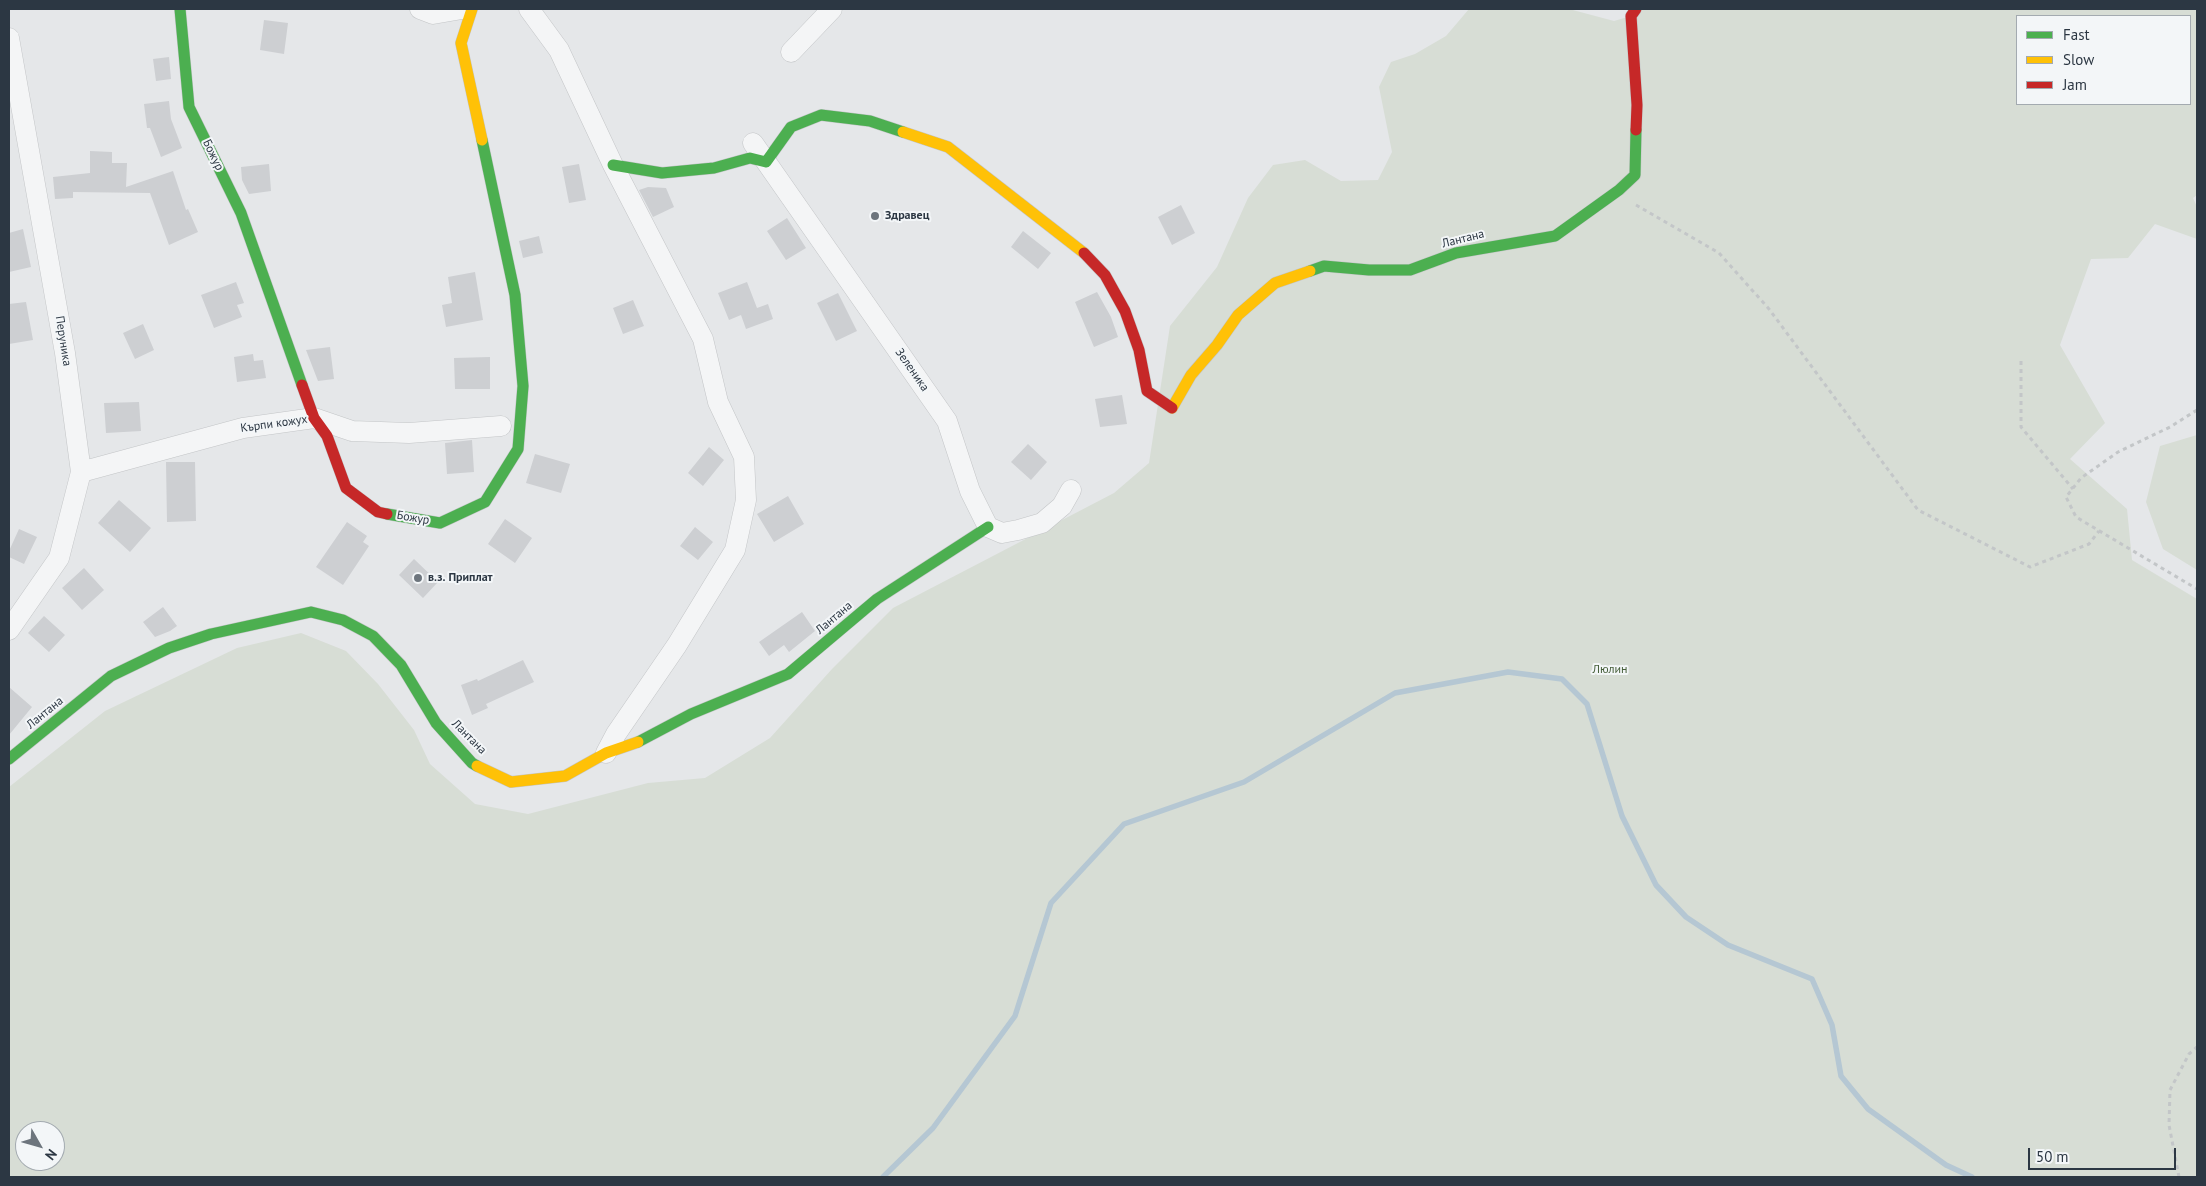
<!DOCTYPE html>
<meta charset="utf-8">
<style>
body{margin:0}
#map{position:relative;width:2206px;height:1186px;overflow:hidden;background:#e5e7e9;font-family:"PT Sans",sans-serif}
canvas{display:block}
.frame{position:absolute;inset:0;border:10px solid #2c3743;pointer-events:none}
.legend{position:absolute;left:2016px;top:15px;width:175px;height:90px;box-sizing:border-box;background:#f3f6f8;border:1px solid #a3aab0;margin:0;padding:6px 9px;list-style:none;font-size:15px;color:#2c3743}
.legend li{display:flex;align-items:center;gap:10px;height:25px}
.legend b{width:25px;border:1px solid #a3aab0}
.north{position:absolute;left:15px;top:1121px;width:50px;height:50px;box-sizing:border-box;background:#f3f6f8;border:1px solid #a3aab0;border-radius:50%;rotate:128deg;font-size:14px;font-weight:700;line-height:20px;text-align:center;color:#2c3743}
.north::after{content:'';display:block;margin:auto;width:18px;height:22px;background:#6d757d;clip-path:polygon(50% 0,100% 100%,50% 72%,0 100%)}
.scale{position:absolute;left:2028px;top:1148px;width:148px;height:22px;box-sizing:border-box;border:2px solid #2c3743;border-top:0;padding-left:6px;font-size:15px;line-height:18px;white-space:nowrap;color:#2c3743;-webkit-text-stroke:4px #f3f6f8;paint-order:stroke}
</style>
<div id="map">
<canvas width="2206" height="1186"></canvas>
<div class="frame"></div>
<ul class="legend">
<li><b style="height:6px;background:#4caf50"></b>Fast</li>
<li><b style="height:6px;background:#ffc107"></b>Slow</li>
<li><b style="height:6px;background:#c62828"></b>Jam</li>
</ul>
<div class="north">N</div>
<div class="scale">50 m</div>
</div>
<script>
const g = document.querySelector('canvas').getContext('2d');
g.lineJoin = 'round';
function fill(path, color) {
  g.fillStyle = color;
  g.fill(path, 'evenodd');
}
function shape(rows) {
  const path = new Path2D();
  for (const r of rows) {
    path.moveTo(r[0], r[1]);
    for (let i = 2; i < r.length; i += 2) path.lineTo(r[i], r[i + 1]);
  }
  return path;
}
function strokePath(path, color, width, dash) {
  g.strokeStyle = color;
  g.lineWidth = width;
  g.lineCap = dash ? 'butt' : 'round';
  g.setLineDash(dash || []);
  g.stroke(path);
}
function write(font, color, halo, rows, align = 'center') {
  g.font = font + ' "PT Sans",sans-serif';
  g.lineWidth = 4;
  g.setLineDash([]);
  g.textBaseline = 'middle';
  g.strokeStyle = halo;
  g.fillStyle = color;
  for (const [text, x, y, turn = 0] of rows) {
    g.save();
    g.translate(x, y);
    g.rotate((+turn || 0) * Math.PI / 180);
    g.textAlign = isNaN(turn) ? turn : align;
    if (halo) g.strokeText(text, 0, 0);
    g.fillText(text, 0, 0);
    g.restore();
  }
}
fill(shape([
 [1469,9,1569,9,1614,21,1631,16,1640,9,2197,9,2197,195,2193,198,2197,207,2197,239,2155,224,2128,258,2091,259,2060,345,2105,423,2070,459,2127,509,2132,560,2197,599,2197,1177,9,1177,9,787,105,711,237,648,301,633,346,651,378,684,414,730,430,764,475,804,528,814,648,783,705,778,770,738,832,669,893,608,1114,493,1149,463,1170,326,1217,267,1248,198,1273,165,1305,160,1341,181,1378,180,1392,152,1379,87,1391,62,1415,54,1446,36],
 [2017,16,2190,16,2190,104,2017,104],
 [25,1131,55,1131,55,1161,25,1161],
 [2197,435,2197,570,2163,549,2146,502,2160,446]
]), '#d7ddd5');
strokePath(shape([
 [883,1177,933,1128,1015,1016,1051,903,1124,824,1244,782,1395,693,1508,672,1562,679,1587,704,1622,816,1656,885,1686,917,1728,945,1812,979,1832,1025,1841,1076,1868,1109,1946,1165,1972,1177]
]), '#b5c7d3', 5.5);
fill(shape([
 [264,20,288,23,284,54,260,50],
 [169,57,171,79,156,81,153,59],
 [169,101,171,119,182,148,161,157,150,128,147,128,144,104],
 [90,151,112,152,112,163,127,163,126,187,173,171,186,210,188,209,198,232,169,245,150,193,73,192,73,198,55,199,53,177,90,173],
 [269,164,271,191,249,194,242,180,241,167],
 [579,164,586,200,569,203,562,167],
 [648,187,666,188,674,207,653,217,639,190],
 [1181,205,1195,233,1172,245,1158,217],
 [787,218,806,248,786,260,767,231],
 [23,229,31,267,9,272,9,233],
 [1023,231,1051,253,1038,269,1011,247],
 [539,236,543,253,523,258,519,241],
 [475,272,483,320,446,327,442,305,452,303,448,277],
 [236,282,244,303,237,305,242,317,214,328,201,295],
 [747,282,757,308,768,304,773,319,746,329,741,315,729,320,718,293],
 [1097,292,1111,317,1118,337,1094,347,1075,302],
 [838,293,857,331,836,341,817,303],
 [633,300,644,326,623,334,613,308],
 [26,302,33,340,9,344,9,304],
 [143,324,154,350,135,359,123,333],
 [330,347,334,379,318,381,306,350],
 [253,354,254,361,263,360,266,378,237,382,234,357],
 [490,357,490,389,455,389,454,358],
 [1122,395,1127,424,1100,427,1095,399],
 [139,402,141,431,106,433,104,403],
 [472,440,474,472,447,474,445,443],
 [1028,444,1047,462,1031,480,1011,462],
 [709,447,724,460,703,486,688,473],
 [535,454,570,464,561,493,526,483],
 [166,462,195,462,196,521,167,522],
 [788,496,804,524,774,542,757,514],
 [119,500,151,528,130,552,98,523],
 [505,519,532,538,515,563,488,544],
 [347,522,367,536,363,542,369,546,343,585,316,567],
 [695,527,713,542,698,560,680,546],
 [19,529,37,537,24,564,9,557,9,551],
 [414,559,438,582,423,598,399,575],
 [84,568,104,590,82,610,62,588],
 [163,607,177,626,170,631,155,637,143,622],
 [802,612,815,631,789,652,784,645,769,656,759,642],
 [44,616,65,635,49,652,28,633],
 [523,660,534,682,486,704,488,708,472,715,461,685,477,679,478,681],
 [9,687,32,707,9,735]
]), '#cdcfd2');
const street = shape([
 [420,9,433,14,462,9],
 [529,9,559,50,613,165,703,339,718,402,744,457,746,500,735,550,677,645,616,734,606,753],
 [9,38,65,353,81,472,59,558,9,630],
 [791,52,832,9],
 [753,143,947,421,970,491,988,527,1002,533,1018,530,1042,523,1062,506,1071,490],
 [81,472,243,428,314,418,352,431,409,433,501,426]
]);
const fast = shape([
 [180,9,189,107,241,213,302,385],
 [613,165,662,173,714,168,750,158,766,162,791,127,821,115,870,121,903,132],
 [1310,271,1324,266,1369,270,1410,270,1456,253,1555,236,1619,190,1635,175,1636,130],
 [387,514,440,523,485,502,518,449,523,386,515,295,482,140],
 [638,742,691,714,788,674,877,599,988,527],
 [9,759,111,676,169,648,211,634,311,612,343,620,373,636,401,665,436,723,472,763,477,766]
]);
const slow = shape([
 [472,9,461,43,482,140],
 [903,132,948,147,1084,253],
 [1172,408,1191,375,1217,345,1238,315,1275,283,1310,271],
 [477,766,511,782,565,776,606,753,638,742]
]);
const jam = shape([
 [1636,9,1631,16,1637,105,1636,130],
 [1084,253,1105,275,1125,311,1139,350,1147,391,1172,408],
 [302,385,314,418,327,436,346,488,378,512,387,514]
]);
strokePath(street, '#c3c5c7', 21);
strokePath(fast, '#c3c5c7', 12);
strokePath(slow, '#c3c5c7', 12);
strokePath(jam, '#c3c5c7', 12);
strokePath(shape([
 [1636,205,1719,253,1769,309,1918,510,2030,567,2089,544,2099,531],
 [2021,361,2021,427,2073,489],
 [2197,410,2170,427,2118,452,2081,478,2066,497,2076,517,2197,589],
 [2179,1177,2169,1125,2170,1090,2189,1054,2197,1047]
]), '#c3c6c8', 3, [4, 4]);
strokePath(street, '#f4f5f6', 20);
strokePath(fast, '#4caf50', 11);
strokePath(slow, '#ffc107', 11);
strokePath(jam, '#c62828', 11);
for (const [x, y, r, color] of [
 [875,216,5,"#6d757d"],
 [418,578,5,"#6d757d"]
]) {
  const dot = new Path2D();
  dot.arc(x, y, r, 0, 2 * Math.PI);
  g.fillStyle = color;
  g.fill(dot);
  strokePath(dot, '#f3f6f8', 2);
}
write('12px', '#2c3743', '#f3f6f8', [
 ["Божур",213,155,64],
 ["Лантана",1463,239,-14],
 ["Перуника",63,341,81],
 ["Зеленика",912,370,55],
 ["Кърпи кожух",274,424,-8],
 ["Божур",413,518,10],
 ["Лантана",834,618,-40],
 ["Лантана",45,713,-39],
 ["Лантана",469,737,45]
]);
write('bold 12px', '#2c3743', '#f3f6f8', [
 ["Здравец",885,216],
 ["в.з. Приплат",428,578]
], 'left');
write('12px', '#455e39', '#f3f6f8', [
 ["Люлин",1610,670]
]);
</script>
